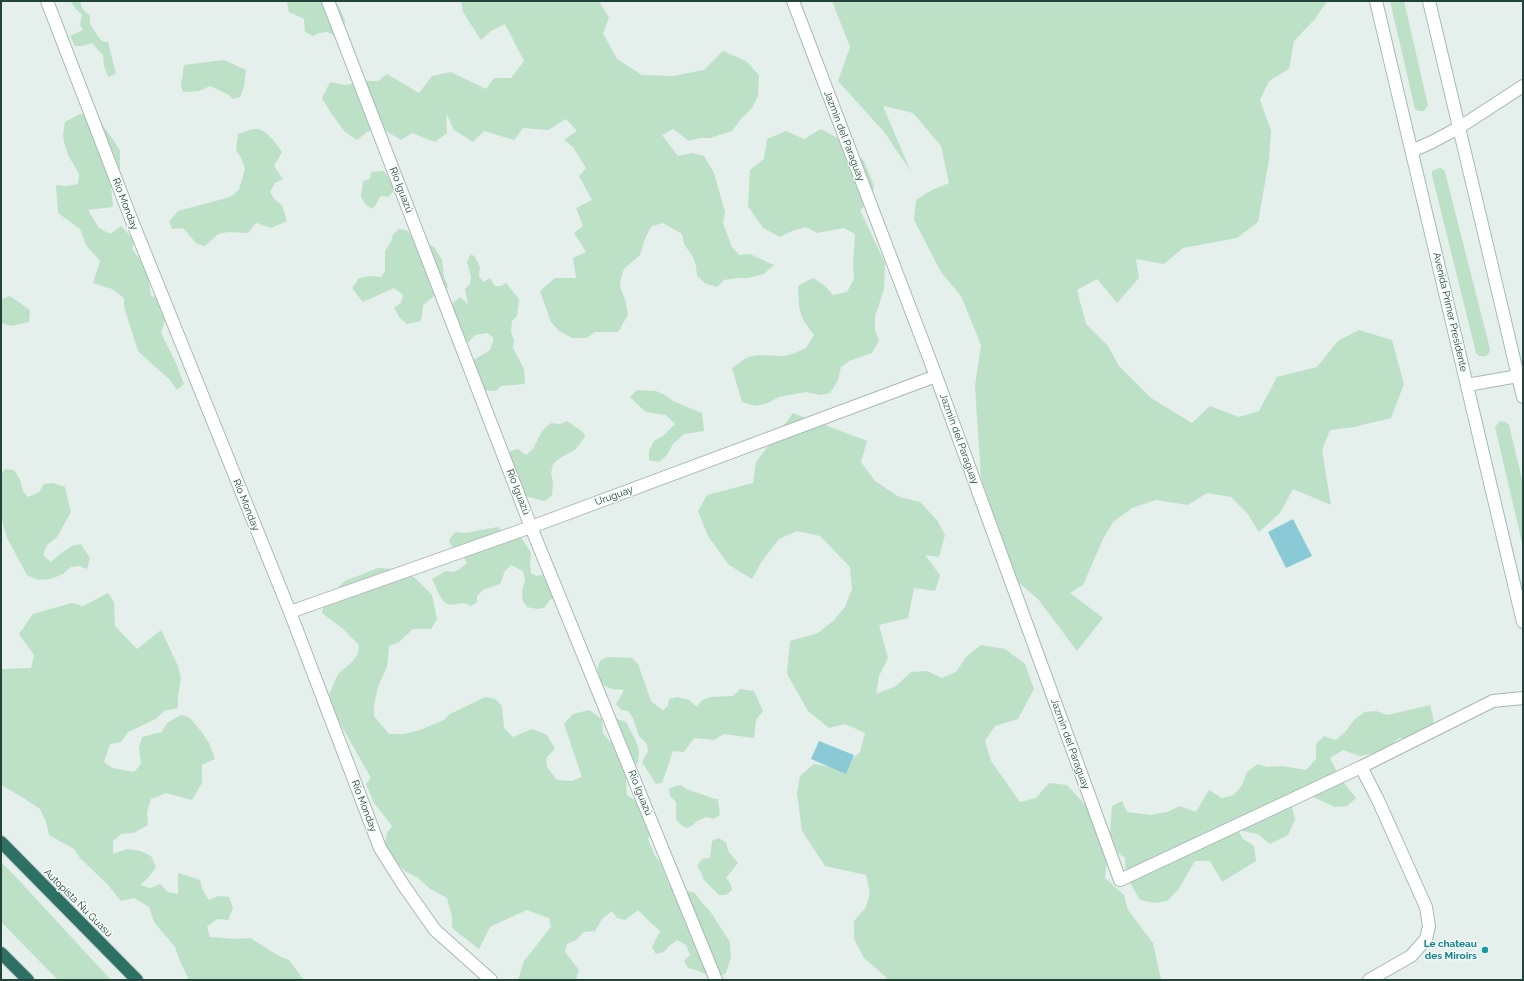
<!DOCTYPE html>
<meta charset="utf-8">
<style>
body{margin:0}
#map{position:relative;width:1524px;height:981px;overflow:hidden;background:#e5efeb;font-family:Raleway,sans-serif}
canvas{display:block}
.frame{position:absolute;inset:0;border:2px solid #22433a;pointer-events:none}
</style>
<div id="map">
<canvas width="1524" height="981"></canvas>
<div class="frame"></div>
</div>
<script>
const g = document.querySelector('canvas').getContext('2d');
g.lineJoin = 'round';
function fill(path, color) {
  g.fillStyle = color;
  g.fill(path, 'evenodd');
}
function shape(rows) {
  const path = new Path2D();
  for (const r of rows) {
    path.moveTo(r[0], r[1]);
    for (let i = 2; i < r.length; i += 2) path.lineTo(r[i], r[i + 1]);
  }
  return path;
}
function strokePath(path, color, width, dash) {
  g.strokeStyle = color;
  g.lineWidth = width;
  g.lineCap = dash ? 'butt' : 'round';
  g.setLineDash(dash || []);
  g.stroke(path);
}
function write(font, color, halo, rows, align = 'center') {
  g.font = font + ' Raleway,sans-serif';
  g.lineWidth = 3;
  g.setLineDash([]);
  g.textBaseline = 'middle';
  g.strokeStyle = halo;
  g.fillStyle = color;
  for (const [text, x, y, turn = 0] of rows) {
    g.save();
    g.translate(x, y);
    g.rotate((+turn || 0) * Math.PI / 180);
    g.textAlign = isNaN(turn) ? turn : align;
    if (halo) g.strokeText(text, 0, 0);
    g.fillText(text, 0, 0);
    g.restore();
  }
}
fill(shape([
 [70,1,80,1,82,8,90,16,90,24,97,35,102,41,108,42,116,74,108,77,104,66,103,55,92,43,83,46,75,46,70,36,83,30,80,25,82,15,76,9],
 [289,1,335,1,338,5,345,20,343,33,336,36,327,32,319,33,313,36,305,32,304,19,289,12,287,3],
 [461,1,599,1,609,18,603,33,617,59,642,75,673,76,704,70,723,51,746,61,759,75,758,96,752,108,741,119,732,131,710,138,700,138,689,141,673,129,662,135,678,156,692,153,704,156,714,173,725,212,723,223,732,247,739,255,750,254,774,265,764,274,748,278,738,278,724,280,717,287,706,284,697,276,696,266,693,257,684,244,682,234,663,223,652,226,646,236,640,255,624,269,621,278,620,287,625,299,628,315,618,332,595,332,587,338,572,338,559,331,551,322,540,291,555,278,576,278,573,258,586,252,574,233,583,226,576,208,592,200,579,176,586,168,573,147,564,140,577,131,566,119,548,130,523,128,514,140,484,131,473,142,454,130,446,113,447,133,435,142,412,133,401,140,379,127,367,132,357,140,345,132,331,113,322,98,330,82,345,85,365,81,378,81,387,74,419,93,432,76,451,72,486,89,494,78,511,78,524,61,505,24,491,31,481,40,463,12],
 [832,1,1327,1,1315,19,1294,41,1289,69,1269,81,1260,100,1271,131,1269,160,1258,222,1237,238,1183,248,1164,264,1136,259,1139,278,1117,303,1097,279,1077,290,1086,324,1108,346,1119,366,1151,398,1192,423,1210,406,1239,417,1259,411,1277,377,1317,367,1338,341,1359,330,1392,340,1404,384,1391,418,1354,427,1330,430,1322,450,1331,505,1293,489,1280,513,1259,532,1247,513,1231,497,1207,493,1188,505,1156,500,1132,508,1113,522,1103,539,1083,585,1070,593,1103,618,1077,651,1038,599,1013,578,981,477,975,386,981,345,961,296,941,272,914,220,916,200,932,190,949,183,941,146,913,113,883,106,911,172,885,133,838,81,850,47],
 [1390,1,1404,1,1428,105,1424,111,1418,111,1415,109],
 [224,60,246,70,244,87,240,97,233,99,227,94,210,86,199,91,183,92,181,86,184,65],
 [93,111,120,150,120,169,111,188,113,207,88,210,99,228,110,234,121,226,134,240,132,249,144,265,148,275,151,296,163,299,166,317,161,333,176,363,184,384,177,390,170,380,138,351,124,307,124,298,112,289,93,283,100,261,86,245,80,229,58,213,56,185,67,186,78,184,79,174,68,155,64,142,63,134,65,122,78,115],
 [253,129,259,129,266,133,275,142,282,152,274,166,283,179,275,183,270,192,275,200,282,205,287,221,271,228,256,223,248,233,228,232,218,234,205,246,197,244,183,228,172,229,169,222,178,211,230,197,239,190,245,169,241,158,236,150,238,134],
 [821,129,845,142,864,161,874,186,871,202,860,210,885,263,884,289,875,317,875,330,879,341,872,353,849,361,841,367,838,380,830,393,820,395,806,392,779,397,768,403,756,406,742,402,732,368,746,358,757,355,785,356,795,353,806,348,814,335,803,320,799,307,798,286,813,278,824,285,833,295,847,292,854,279,853,266,855,234,844,228,817,233,806,227,792,231,780,237,763,228,748,206,750,170,764,159,767,139,786,131,804,139],
 [1439,168,1443,169,1445,172,1490,349,1489,353,1486,356,1479,356,1476,353,1432,175,1432,171],
 [384,171,394,186,393,192,388,197,381,196,373,209,366,205,361,197,363,181,370,179,371,172],
 [399,229,408,231,413,239,418,243,424,242,434,247,442,260,444,277,448,286,443,296,434,296,423,305,421,321,407,324,400,318,394,308,401,303,403,295,394,288,363,302,352,288,359,278,370,276,381,277,385,272,385,251,391,242,393,234],
 [471,254,475,257,480,267,479,276,483,282,490,278,495,286,501,286,506,283,519,299,517,316,512,321,511,332,514,340,513,348,524,369,525,384,501,386,496,391,479,390,475,383,474,360,490,350,494,338,487,333,475,335,468,343,455,339,445,310,460,297,468,304,465,289,470,284,471,277,467,262],
 [10,296,30,310,29,322,11,326,1,323,1,299],
 [637,390,656,391,665,395,673,401,702,413,704,431,684,434,673,444,667,455,659,462,649,460,649,451,654,441,663,436,675,424,666,415,646,412,638,405,630,397],
 [793,413,867,441,861,462,875,481,899,497,920,502,937,520,945,535,939,557,925,555,940,575,935,591,914,588,908,618,879,625,888,658,879,676,876,694,896,686,911,672,927,671,942,678,956,672,966,657,981,645,1005,649,1025,664,1034,689,1018,719,995,726,985,741,991,761,1020,802,1036,798,1049,783,1067,785,1110,832,1112,806,1122,801,1127,812,1151,815,1167,812,1180,806,1196,812,1209,790,1222,798,1234,795,1242,785,1247,772,1258,764,1267,767,1282,766,1306,770,1316,759,1316,744,1324,736,1336,740,1345,732,1355,719,1365,712,1376,711,1388,715,1430,705,1434,721,1426,732,1413,738,1399,738,1384,751,1360,756,1343,750,1330,758,1340,778,1356,798,1347,806,1335,807,1311,796,1293,797,1292,806,1295,820,1288,835,1270,844,1258,834,1238,830,1243,839,1254,846,1256,861,1222,882,1210,861,1195,861,1178,890,1167,901,1155,903,1140,900,1126,876,1125,858,1118,853,1110,833,1105,878,1124,895,1128,910,1153,943,1161,980,886,980,886,977,864,958,854,939,854,921,866,907,870,892,866,875,825,866,802,831,797,793,800,776,814,764,841,769,860,752,865,733,845,724,829,728,808,711,787,674,790,641,818,633,834,620,845,607,852,589,850,567,820,536,797,531,779,539,762,561,752,579,729,565,708,536,698,511,707,495,753,483,756,462],
 [567,421,584,433,585,437,575,450,560,458,553,464,551,473,553,482,552,495,545,501,524,496,508,452,518,449,526,455,533,449,542,431,551,423,560,424],
 [1500,421,1506,422,1509,425,1523,483,1523,547,1495,427],
 [5,469,14,470,20,480,23,491,28,497,39,492,44,484,53,483,65,487,71,512,57,537,47,545,43,555,51,562,60,554,72,546,81,544,90,558,87,569,79,566,71,567,63,574,51,579,38,580,27,575,7,538,1,516,1,475],
 [498,527,505,533,521,537,531,553,530,563,531,573,537,576,551,573,557,597,550,600,544,608,537,609,527,607,523,601,522,592,525,579,523,571,511,565,505,571,500,584,483,590,477,596,477,602,471,606,464,603,450,605,444,602,440,596,432,579,446,571,454,572,461,568,467,563,463,556,452,547,449,540,455,532,465,533],
 [378,568,396,569,414,577,432,595,437,619,431,629,413,629,399,642,389,646,387,667,378,687,374,705,374,716,389,734,404,734,420,730,444,720,450,714,485,697,495,699,502,706,504,728,513,737,532,729,547,735,555,749,546,758,547,767,557,780,571,781,582,777,564,724,573,714,589,710,602,719,603,733,611,743,614,718,626,722,637,743,639,752,638,763,630,768,626,781,627,795,636,801,644,803,651,830,648,839,655,856,661,864,670,887,695,893,702,903,710,911,730,942,731,957,726,973,715,979,699,971,688,968,684,961,690,955,686,945,677,940,669,946,664,952,656,954,652,947,660,931,649,921,638,910,625,920,617,918,612,911,602,919,595,931,584,932,576,940,567,944,565,952,579,970,576,980,518,980,524,961,551,927,549,918,527,910,507,919,490,927,479,949,452,928,452,917,447,898,430,889,418,878,405,871,390,856,385,843,387,833,392,826,374,803,366,784,371,778,341,725,325,704,338,674,352,662,358,654,359,645,342,628,322,613,325,600,345,581],
 [108,593,114,602,115,626,137,649,161,630,178,666,181,678,178,696,178,708,164,711,156,719,128,732,121,742,110,744,104,762,112,768,134,772,141,764,139,748,142,737,162,732,167,723,181,715,190,718,201,731,209,743,215,759,202,765,202,783,192,800,166,793,151,799,147,812,148,825,133,833,121,834,113,841,113,854,127,849,140,851,151,856,156,867,149,877,140,885,150,888,160,884,168,892,178,894,178,873,200,880,203,891,209,900,218,896,229,897,233,908,228,920,217,919,207,927,210,937,235,939,250,938,279,956,289,960,304,980,189,980,180,961,175,947,154,922,149,907,134,898,121,901,107,884,80,858,74,849,49,835,46,822,40,809,22,797,1,785,1,669,31,668,34,655,19,634,33,614,72,603,83,606],
 [607,657,632,658,638,664,651,701,657,706,663,710,668,706,669,699,677,697,689,700,697,707,701,701,710,697,733,696,740,689,754,691,763,711,756,720,754,738,724,734,714,740,694,738,684,752,673,751,662,783,656,784,642,762,648,751,647,744,639,736,633,718,628,711,621,710,616,704,624,690,612,689,603,685,599,680,597,673,598,666,601,660],
 [681,785,686,789,713,798,709,798,718,799,720,815,714,819,706,817,697,821,692,826,686,828,680,824,676,820,676,802,670,796,669,789,675,786],
 [718,838,726,842,728,851,738,863,726,878,730,883,732,890,726,895,719,895,703,879,702,874,697,866,702,859,710,858,712,841],
 [1,862,15,876,111,980,58,980,1,922]
]), '#bde1c7');
fill(shape([
 [1293,519,1312,556,1286,568,1268,532],
 [819,741,854,755,846,774,811,759]
]), '#8acad7');
const street = shape([
 [47,1,130,216,290,612,380,848,404,886,435,930,491,980],
 [328,1,531,527,716,980],
 [793,1,936,376,1120,880,1361,767,1493,701,1523,698],
 [1412,151,1432,142,1460,127,1523,86],
 [290,612,531,527,936,376],
 [1361,767,1378,800,1426,907,1429,926,1426,939,1411,956,1369,980]
]);
const secondary = shape([
 [1376,1,1523,622],
 [1429,1,1523,397],
 [1467,385,1518,376]
]);
const highway = shape([
 [1,842,137,980],
 [1,953,28,980]
]);
strokePath(street, '#a7b8b2', 14);
strokePath(secondary, '#a2bcb3', 14);
strokePath(highway, '#c1cac8', 14);
strokePath(street, '#fff', 12);
strokePath(secondary, '#fff', 12);
strokePath(highway, '#2c7164', 12);
for (const [x, y, r, color] of [
 [1485,950,4,"#0f9aa8"]
]) {
  const dot = new Path2D();
  dot.arc(x, y, r, 0, 2 * Math.PI);
  g.fillStyle = color;
  g.fill(dot);
  strokePath(dot, '#f6fbf9', 1.5);
}
write('10px', '#22433a', '#f6fbf9', [
 ["Jazmin del Paraguay",844,136,69],
 ["Río Iguazú",401,190,69],
 ["Río Monday",125,204,69],
 ["Avenida Primer Presidente",1450,312,77],
 ["Jazmin del Paraguay",959,439,70],
 ["Río Iguazú",518,492,69],
 ["Uruguay",614,496,-20],
 ["Río Monday",246,505,68],
 ["Jazmin del Paraguay",1070,744,70],
 ["Río Iguazú",640,793,68],
 ["Río Monday",364,806,69],
 ["Autopista Ñu Guasú",78,903,45]
]);
write('bold 10px', '#0d838f', '#f6fbf9', [
 ["Le chateau",1477,944],
 ["des Miroirs",1477,956]
], 'right');
</script>
